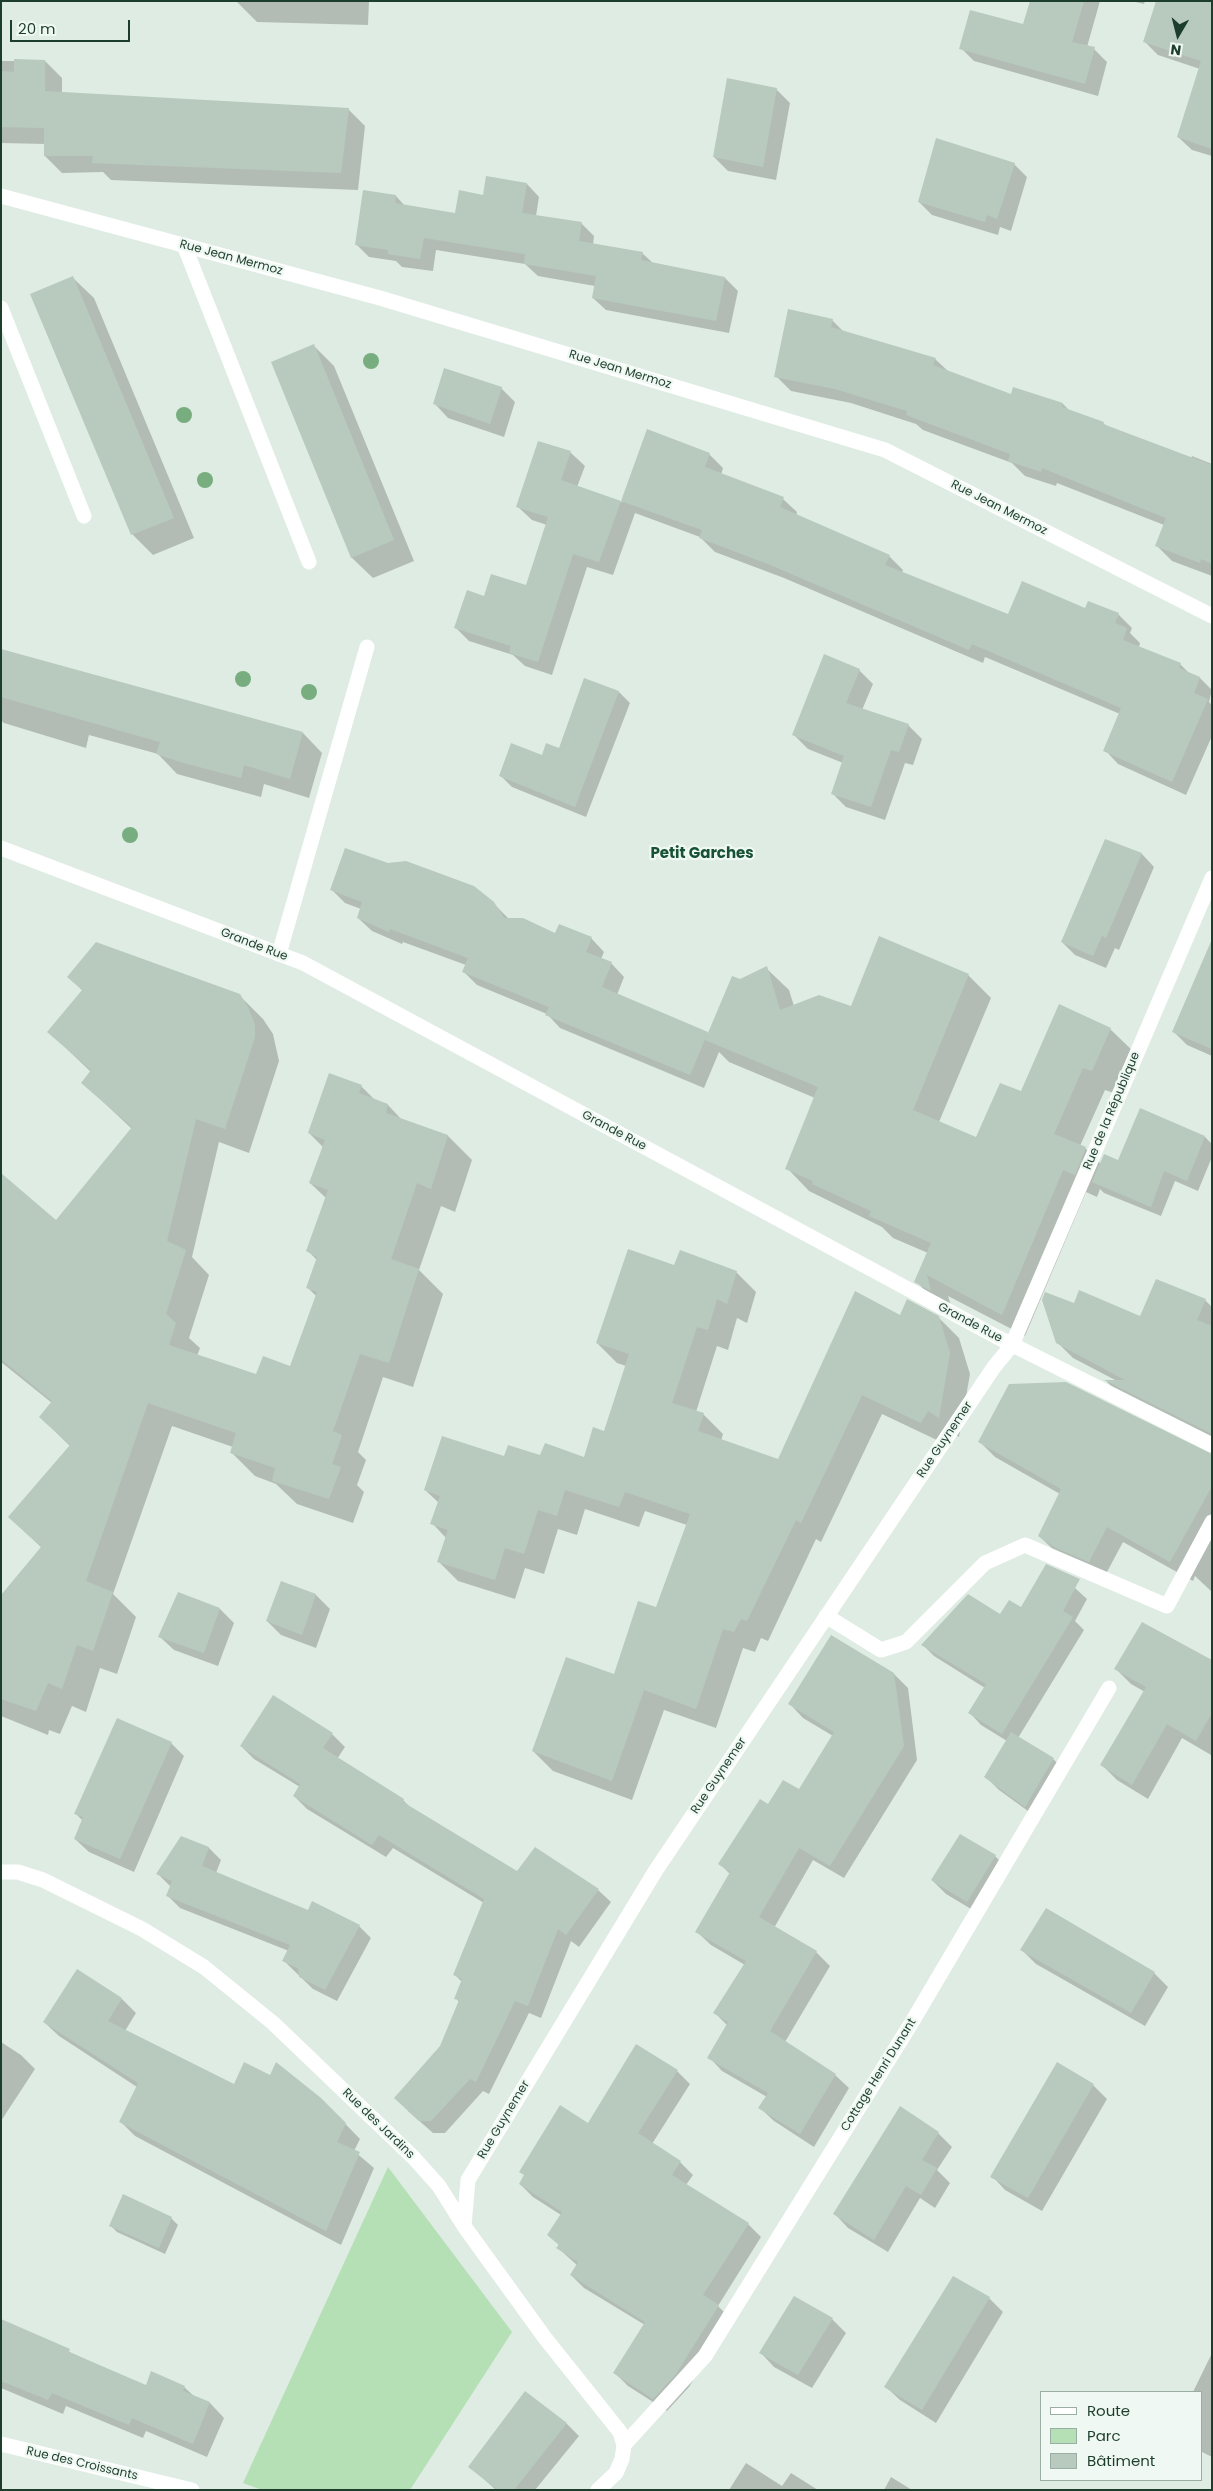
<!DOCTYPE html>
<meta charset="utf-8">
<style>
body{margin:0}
#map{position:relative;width:1213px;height:2491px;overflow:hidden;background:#dfece3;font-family:Poppins,sans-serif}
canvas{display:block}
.frame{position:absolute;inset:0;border:2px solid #1e3e2d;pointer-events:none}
.legend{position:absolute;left:1040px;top:2391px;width:162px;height:90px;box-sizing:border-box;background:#eff8f2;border:1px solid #9baea3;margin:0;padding:6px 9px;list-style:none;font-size:15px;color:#1e3e2d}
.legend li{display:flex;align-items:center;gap:10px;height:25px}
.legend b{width:25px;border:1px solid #9baea3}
.north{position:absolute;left:1153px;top:10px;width:50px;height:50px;-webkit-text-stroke:4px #eff8f2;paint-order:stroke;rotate:188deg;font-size:14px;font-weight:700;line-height:20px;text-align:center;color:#1e3e2d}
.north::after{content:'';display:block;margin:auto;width:18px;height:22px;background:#1e3e2d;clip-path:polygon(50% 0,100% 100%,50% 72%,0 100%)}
.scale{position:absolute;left:10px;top:20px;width:120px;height:22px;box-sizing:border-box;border:2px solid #1e3e2d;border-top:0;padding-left:6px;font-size:15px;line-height:18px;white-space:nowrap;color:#1e3e2d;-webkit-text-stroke:4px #eff8f2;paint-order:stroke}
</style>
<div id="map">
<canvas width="1213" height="2491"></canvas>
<div class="frame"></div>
<ul class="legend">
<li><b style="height:6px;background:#fff"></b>Route</li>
<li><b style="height:14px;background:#b5e0b5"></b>Parc</li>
<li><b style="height:14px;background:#b7cabd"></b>Bâtiment</li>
</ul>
<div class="north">N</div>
<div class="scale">20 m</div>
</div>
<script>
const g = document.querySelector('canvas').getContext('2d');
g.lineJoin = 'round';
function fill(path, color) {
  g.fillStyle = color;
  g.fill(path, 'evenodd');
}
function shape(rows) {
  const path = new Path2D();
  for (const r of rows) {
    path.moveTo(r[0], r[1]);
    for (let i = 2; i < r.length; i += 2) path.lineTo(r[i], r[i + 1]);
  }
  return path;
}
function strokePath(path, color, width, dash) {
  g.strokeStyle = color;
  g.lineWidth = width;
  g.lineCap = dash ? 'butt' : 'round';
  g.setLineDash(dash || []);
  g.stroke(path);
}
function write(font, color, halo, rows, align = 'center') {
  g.font = font + ' Poppins,sans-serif';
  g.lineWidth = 4.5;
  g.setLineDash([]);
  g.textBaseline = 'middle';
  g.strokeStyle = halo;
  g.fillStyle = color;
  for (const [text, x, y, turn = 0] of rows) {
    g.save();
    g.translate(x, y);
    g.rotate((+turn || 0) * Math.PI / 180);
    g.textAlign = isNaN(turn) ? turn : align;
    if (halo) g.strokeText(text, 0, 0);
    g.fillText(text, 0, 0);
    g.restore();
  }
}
fill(shape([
 [388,2167,512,2332,410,2490,262,2490,243,2483]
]), '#b5e0b5');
fill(shape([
 [236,1,369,1,368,25,257,22],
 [1031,1,1100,1,1087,47,1094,49,1107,62,1098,96,974,61,961,48,1024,26],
 [1131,1,1145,1,1144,4],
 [1157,1,1212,73,1158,55,1144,41],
 [1,61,45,61,62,78,62,94,348,109,365,126,358,190,111,180,103,172,62,173,45,156,45,144,1,143],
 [1212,82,1212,156,1192,150,1178,137],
 [776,89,790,103,776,180,728,171,714,157],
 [1014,164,1027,177,1011,231,1000,227,998,235,932,215,919,202],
 [527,184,539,197,536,216,581,223,594,236,593,245,642,253,653,263,725,278,738,291,729,333,606,310,593,298,595,286,538,276,525,264,436,250,433,271,402,267,396,261,369,257,357,245,364,191,396,196,405,206,456,214,484,196],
 [73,278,94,298,194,538,153,555,133,535,31,295],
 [832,320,844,332,935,359,949,372,1012,395,1063,404,1070,411,1103,423,1108,427,1191,459,1192,456,1212,464,1212,576,1172,561,1156,545,1164,525,1057,483,1056,486,1025,476,1012,463,923,430,916,424,851,403,791,391,776,376],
 [314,346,334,366,414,561,373,578,352,558,272,363],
 [501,388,515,402,504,437,448,418,435,404],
 [648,431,709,454,723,468,721,475,783,499,797,512,796,516,889,556,903,570,902,573,1009,616,1086,609,1118,614,1132,628,1130,633,1140,643,1139,647,1180,664,1190,674,1200,678,1212,690,1209,702,1212,705,1212,736,1186,795,1118,764,1105,750,1120,714,985,657,983,663,784,578,715,552,700,537,635,513,613,575,587,567,552,675,525,666,513,655,469,641,455,627,485,597,526,587,547,525,532,520,518,507,539,442,571,453,585,466,577,487,622,502],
 [1,650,303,733,322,753,309,798,264,784,261,797,177,774,158,754,89,735,86,748,4,723,1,720],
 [859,670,873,684,862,710,908,725,922,739,913,765,905,763,885,820,846,807,832,793,843,763,808,749,794,735],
 [619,692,630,703,586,817,512,787,501,776,560,750],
 [1106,840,1142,854,1154,867,1119,950,1115,948,1106,968,1075,955,1062,942],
 [332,890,493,903,509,919,556,934,591,938,604,952,601,959,611,963,624,977,617,995,709,1034,740,980,766,968,789,990,794,1006,851,1008,880,938,968,975,991,998,939,1122,977,1138,1022,1093,1110,1029,1133,1051,1114,1093,1105,1090,1080,1146,1086,1149,1101,1164,1119,1162,1141,1109,1205,1137,1212,1144,1212,1157,1198,1191,1175,1181,1161,1216,1104,1193,1100,1189,1097,1197,1086,1192,1025,1336,948,1296,953,1312,938,1304,916,1281,928,1253,893,1238,882,1227,809,1191,787,1168,815,1098,729,1062,719,1052,704,1088,560,1028,547,1014,477,985,464,972,466,965,403,942,402,944,372,931,358,918,361,909,345,903],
 [69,977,239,995,263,1019,273,1034,279,1061,249,1153,219,1142,192,1257,209,1275,189,1338,200,1348,197,1356,257,1375,291,1367,316,1296,308,1288,317,1260,308,1251,326,1198,310,1183,323,1147,309,1133,361,1086,376,1101,388,1105,403,1121,448,1136,472,1160,455,1212,441,1206,419,1270,443,1294,413,1387,383,1377,358,1452,366,1460,357,1485,364,1492,353,1523,297,1504,276,1484,255,1476,231,1452,233,1447,172,1426,113,1594,136,1617,117,1674,100,1668,86,1712,72,1706,60,1734,49,1730,48,1735,1,1716,1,1597,42,1548,10,1517,70,1446,40,1417,52,1403,1,1362,1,1174,57,1222,132,1129,83,1083,91,1072,49,1032,83,991],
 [1212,997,1212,1056,1187,1045,1173,1031],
 [675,1267,736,1272,756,1292,747,1323,737,1318,728,1350,717,1346,696,1412,703,1414,723,1434,721,1441,779,1461,901,1317,938,1317,959,1338,970,1374,959,1437,948,1430,941,1442,882,1414,821,1542,816,1539,768,1641,761,1638,755,1652,743,1648,716,1728,664,1710,632,1800,553,1771,533,1751,615,1675,657,1609,687,1525,645,1511,639,1527,585,1509,577,1535,558,1529,544,1574,525,1568,515,1599,458,1581,438,1561,446,1538,432,1523,439,1503,425,1490,505,1458,585,1458,605,1433,626,1366,617,1363,597,1343],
 [1205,1300,1212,1307,1212,1441,1121,1395,1107,1382,1117,1381,1073,1358,1057,1342,1074,1304,1141,1318],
 [980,1442,1212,1454,1212,1592,1195,1576,1193,1581,1123,1542,1107,1572,1075,1564,1055,1551,1039,1536,1060,1494,995,1457],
 [281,1582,316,1595,330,1609,316,1648,281,1635,267,1621],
 [1075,1588,1087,1599,1075,1621,1084,1630,1018,1738,1053,1759,1067,1772,1039,1819,999,1790,986,1777,1007,1741,981,1725,970,1713,985,1688,934,1656,923,1645],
 [220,1609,234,1623,218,1666,174,1650,160,1637],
 [1212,1661,1211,1755,1182,1738,1148,1799,1117,1780,1102,1765,1145,1692,1131,1684,1116,1669],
 [894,1674,908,1688,917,1760,844,1878,813,1860,774,1928,816,1952,830,1966,785,2042,835,2075,849,2088,814,2147,774,2121,760,2108,767,2097,722,2071,709,2057,727,2025,715,2013,745,1965,711,1945,697,1932,730,1874,720,1864,768,1806,799,1791,833,1736,803,1718,790,1704],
 [332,1734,345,1747,337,1759,403,1800,412,1809,518,1873,598,1890,611,1902,579,1947,571,1941,541,2018,529,2013,489,2094,483,2091,445,2133,433,2133,408,2111,441,2046,459,2002,456,1998,462,1982,455,1975,484,1903,393,1848,386,1857,307,1809,294,1796,300,1787,254,1759,241,1746],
 [171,1743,184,1756,134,1872,89,1852,75,1839,83,1821,75,1813],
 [182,1837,209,1848,221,1860,216,1873,308,1912,312,1903,359,1926,371,1938,337,2001,313,1989,284,1961,289,1951,180,1908,168,1896,171,1887,158,1874],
 [995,1856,1009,1870,981,1915,946,1894,932,1880],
 [1022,1950,1154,1973,1168,1987,1145,2026,1036,1964],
 [122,1999,136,2013,125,2031,234,2086,321,2099,360,2139,354,2151,374,2168,341,2245,135,2136,121,2122,137,2087,59,2036,44,2022],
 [1,2042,21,2055,35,2069,1,2121],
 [677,2071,690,2084,652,2144,680,2162,693,2175,686,2185,748,2224,761,2237,718,2306,731,2319,689,2387,667,2411,628,2386,615,2373,645,2325,584,2288,571,2275,578,2266,558,2248,561,2215,533,2197,520,2184,589,2124],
 [1093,2085,1107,2099,1042,2211,1005,2190,992,2176],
 [938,2133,952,2147,937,2170,950,2183,935,2208,920,2198,888,2252,848,2228,835,2214],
 [171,2218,178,2225,165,2254,117,2232,110,2225],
 [989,2298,1003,2312,936,2423,900,2400,886,2387],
 [832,2319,846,2333,812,2388,774,2367,761,2353],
 [1,2321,147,2387,184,2387,195,2397,210,2403,224,2418,207,2457,146,2431,143,2438,66,2406,63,2414,1,2388],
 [1212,2353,1212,2457,1202,2452,1202,2392,1193,2392],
 [525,2393,567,2424,579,2436,535,2490,496,2490,469,2466],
 [746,2463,782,2486,791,2473,818,2490,729,2490],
 [891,2477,912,2490,884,2490]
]), '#0003');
fill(shape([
 [1030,1,1084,1,1072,42,1095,47,1085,84,959,49,970,10,1023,24],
 [1156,1,1212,1,1212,149,1177,137,1201,61,1143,42],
 [14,59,45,60,45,91,349,108,341,173,92,163,93,156,44,156,44,128,1,127,1,71,14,72],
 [727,78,777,88,763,167,713,157],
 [936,138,1015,163,997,219,987,215,985,222,918,202],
 [486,176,527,183,522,213,582,222,579,241,643,252,641,260,725,277,716,321,592,298,596,276,524,264,525,254,424,238,420,259,388,254,388,250,355,245,363,190,396,195,395,203,455,213,459,190,483,195],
 [73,276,174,518,131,535,30,294],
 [788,309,833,319,831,327,936,358,933,365,1011,394,1013,387,1063,403,1062,407,1104,422,1103,424,1212,465,1212,564,1201,559,1200,563,1155,546,1166,518,1042,468,1041,472,1008,461,1010,454,906,415,907,411,835,389,774,377],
 [314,344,394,540,351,558,271,362],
 [444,368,502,387,490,424,433,404],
 [647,429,710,453,705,467,784,497,780,507,890,555,885,565,1008,614,1022,581,1085,608,1088,601,1119,613,1115,623,1127,628,1123,640,1181,663,1179,668,1200,677,1194,693,1208,699,1172,782,1103,751,1121,708,972,644,969,650,768,564,699,538,702,530,621,501],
 [538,441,571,451,561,480,621,501,599,562,573,554,538,662,509,653,511,646,454,628,467,590,484,596,491,574,526,585,548,517,516,507],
 [1,649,303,732,290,779,244,765,241,778,184,763,156,754,160,742,1,697],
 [824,654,860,669,846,703,909,724,899,752,891,750,871,807,831,794,844,756,792,735],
 [584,678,619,691,575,807,499,776,511,743,542,755,546,743,559,748],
 [1105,839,1142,853,1106,938,1102,936,1093,956,1061,942],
 [345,848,388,863,406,861,474,886,494,902,504,918,523,918,555,933,559,924,592,937,586,952,612,962,602,987,708,1032,690,1075,545,1015,549,1007,462,972,468,958,390,929,389,932,357,918,362,902,330,890],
 [879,936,969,974,913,1110,976,1137,1000,1083,1021,1091,1059,1004,1111,1028,1092,1071,1083,1068,1054,1134,1086,1147,1075,1175,1063,1170,1002,1315,927,1275,931,1291,914,1282,931,1243,869,1216,871,1211,812,1184,813,1181,785,1169,818,1087,705,1040,732,976,740,979,767,966,780,1010,819,995,851,1006],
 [1212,939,1212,1049,1172,1032],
 [96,942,240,994,249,1009,255,1025,255,1037,225,1129,196,1119,167,1241,186,1250,166,1314,176,1323,169,1345,256,1374,263,1356,290,1366,317,1292,306,1288,317,1257,306,1251,328,1190,309,1183,325,1140,308,1133,329,1073,362,1085,359,1093,388,1104,386,1113,448,1135,431,1189,417,1183,391,1259,419,1269,389,1363,360,1354,333,1431,342,1435,332,1464,341,1467,329,1499,272,1481,275,1468,230,1453,236,1433,148,1403,86,1581,113,1592,93,1651,77,1645,62,1689,48,1683,36,1711,1,1699,1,1595,41,1547,8,1517,70,1445,39,1417,52,1401,1,1359,1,1173,56,1220,132,1127,81,1083,91,1070,47,1032,82,990,67,977],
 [1140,1108,1205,1136,1187,1181,1164,1171,1151,1207,1092,1182,1104,1154,1118,1160],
 [628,1249,674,1265,680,1250,737,1271,727,1304,717,1299,708,1330,697,1327,672,1403,704,1413,698,1431,778,1459,855,1291,900,1315,907,1299,939,1316,950,1353,939,1418,928,1411,921,1423,862,1395,801,1523,796,1520,747,1621,741,1619,734,1632,723,1629,696,1709,644,1690,612,1781,532,1751,566,1657,614,1674,638,1601,656,1607,690,1514,625,1492,619,1507,565,1490,557,1516,538,1510,524,1554,505,1548,495,1580,437,1562,448,1530,430,1524,440,1496,424,1490,442,1436,504,1456,508,1445,540,1455,545,1443,584,1457,593,1427,604,1431,629,1354,596,1343],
 [1156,1279,1206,1299,1197,1320,1212,1326,1212,1434,1104,1380,1125,1380,1056,1343,1042,1300,1045,1292,1074,1303,1079,1290,1140,1316],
 [1066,1382,1212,1454,1212,1486,1170,1562,1107,1527,1089,1562,1056,1548,1038,1536,1061,1489,978,1442,1009,1384],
 [1046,1564,1080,1579,1063,1611,1073,1617,1002,1734,968,1713,986,1684,921,1645,968,1594,1000,1614,1009,1600,1021,1607],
 [281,1581,316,1594,302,1635,266,1621],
 [178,1592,220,1608,204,1653,158,1637],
 [1142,1622,1212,1660,1212,1713,1196,1741,1167,1724,1132,1785,1100,1765,1146,1687,1114,1669],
 [831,1635,894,1673,904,1746,830,1866,799,1848,759,1917,817,1951,770,2031,836,2074,800,2134,758,2108,768,2093,707,2058,728,2022,713,2013,746,1961,695,1932,730,1872,718,1864,760,1799,768,1804,783,1780,799,1789,834,1732,788,1704],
 [273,1695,333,1733,323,1748,404,1799,403,1802,517,1871,535,1847,599,1889,566,1935,558,1929,528,2006,515,2001,476,2082,470,2079,431,2121,419,2121,394,2098,440,2046,459,2000,454,1999,462,1979,453,1975,484,1899,379,1835,372,1845,293,1796,300,1784,240,1746],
 [117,1718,172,1742,120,1859,74,1839,83,1817,74,1814],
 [1011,1732,1054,1758,1025,1807,984,1777],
 [960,1834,996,1855,967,1902,931,1880],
 [181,1836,209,1847,202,1866,308,1910,312,1901,360,1925,325,1990,299,1977,298,1968,282,1961,290,1945,166,1896,172,1881,156,1874],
 [1046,1908,1155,1972,1131,2013,1020,1950],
 [77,1969,122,1998,108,2021,234,2084,244,2062,270,2075,276,2062,321,2098,346,2123,337,2142,360,2152,326,2231,119,2122,138,2083,43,2022],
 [636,2044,678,2070,638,2133,681,2161,672,2175,749,2223,703,2295,719,2305,676,2374,653,2399,613,2373,645,2322,570,2275,578,2262,556,2248,559,2245,547,2235,562,2212,519,2184,524,2175,519,2172,560,2105,588,2123],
 [1057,2062,1094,2084,1028,2198,990,2177],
 [900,2106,939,2132,922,2160,937,2168,921,2195,906,2186,874,2240,833,2214],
 [123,2194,172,2217,159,2248,109,2226],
 [953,2276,990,2297,922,2410,884,2387],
 [794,2296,833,2318,798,2375,759,2353],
 [1,2319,70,2349,69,2352,146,2385,151,2371,185,2386,183,2391,210,2402,193,2444,132,2418,129,2425,52,2393,48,2400,1,2381],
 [525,2391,567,2423,514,2490,498,2490,468,2467]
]), '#b7cabd');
strokePath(shape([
 [184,245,309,562],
 [1,308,84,516],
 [279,954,367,647]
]), '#fff', 15);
strokePath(shape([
 [1,196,380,298,885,450,1212,616],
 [1,848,303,963,997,1337,1212,1445],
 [826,1616,881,1650,906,1642,985,1563,1025,1545,1167,1606,1212,1522],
 [1,1872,18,1872,43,1880,142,1929,204,1967,273,2023,413,2157,439,2186,464,2226,545,2338,620,2432,624,2445,622,2459,616,2473,598,2490],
 [464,2226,468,2180,656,1870,994,1367,1012,1345,1212,878],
 [1,2444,192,2490],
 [624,2445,705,2356,912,2022,1109,1688]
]), '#fff', 15);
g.fillStyle = '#78ad7f';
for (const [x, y] of [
 [371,361],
 [184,415],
 [205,480],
 [243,679],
 [309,692],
 [130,835]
]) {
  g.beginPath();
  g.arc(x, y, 8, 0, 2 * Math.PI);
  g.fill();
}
write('12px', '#1e3e2d', '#eff8f2', [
 ["Rue Jean Mermoz",231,258,15],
 ["Rue Jean Mermoz",620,370,17],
 ["Rue Jean Mermoz",999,508,27],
 ["Grande Rue",254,945,21],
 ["Rue de la République",1112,1111,-67],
 ["Grande Rue",614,1131,28],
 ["Grande Rue",970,1323,28],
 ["Rue Guynemer",945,1440,-56],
 ["Rue Guynemer",719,1776,-56],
 ["Cottage Henri Dunant",879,2075,-58],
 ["Rue Guynemer",504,2120,-59],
 ["Rue des Jardins",378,2124,44],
 ["Rue des Croissants",82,2464,13]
]);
write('bold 15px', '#185235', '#eff8f2', [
 ["Petit Garches",702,854]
]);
</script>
